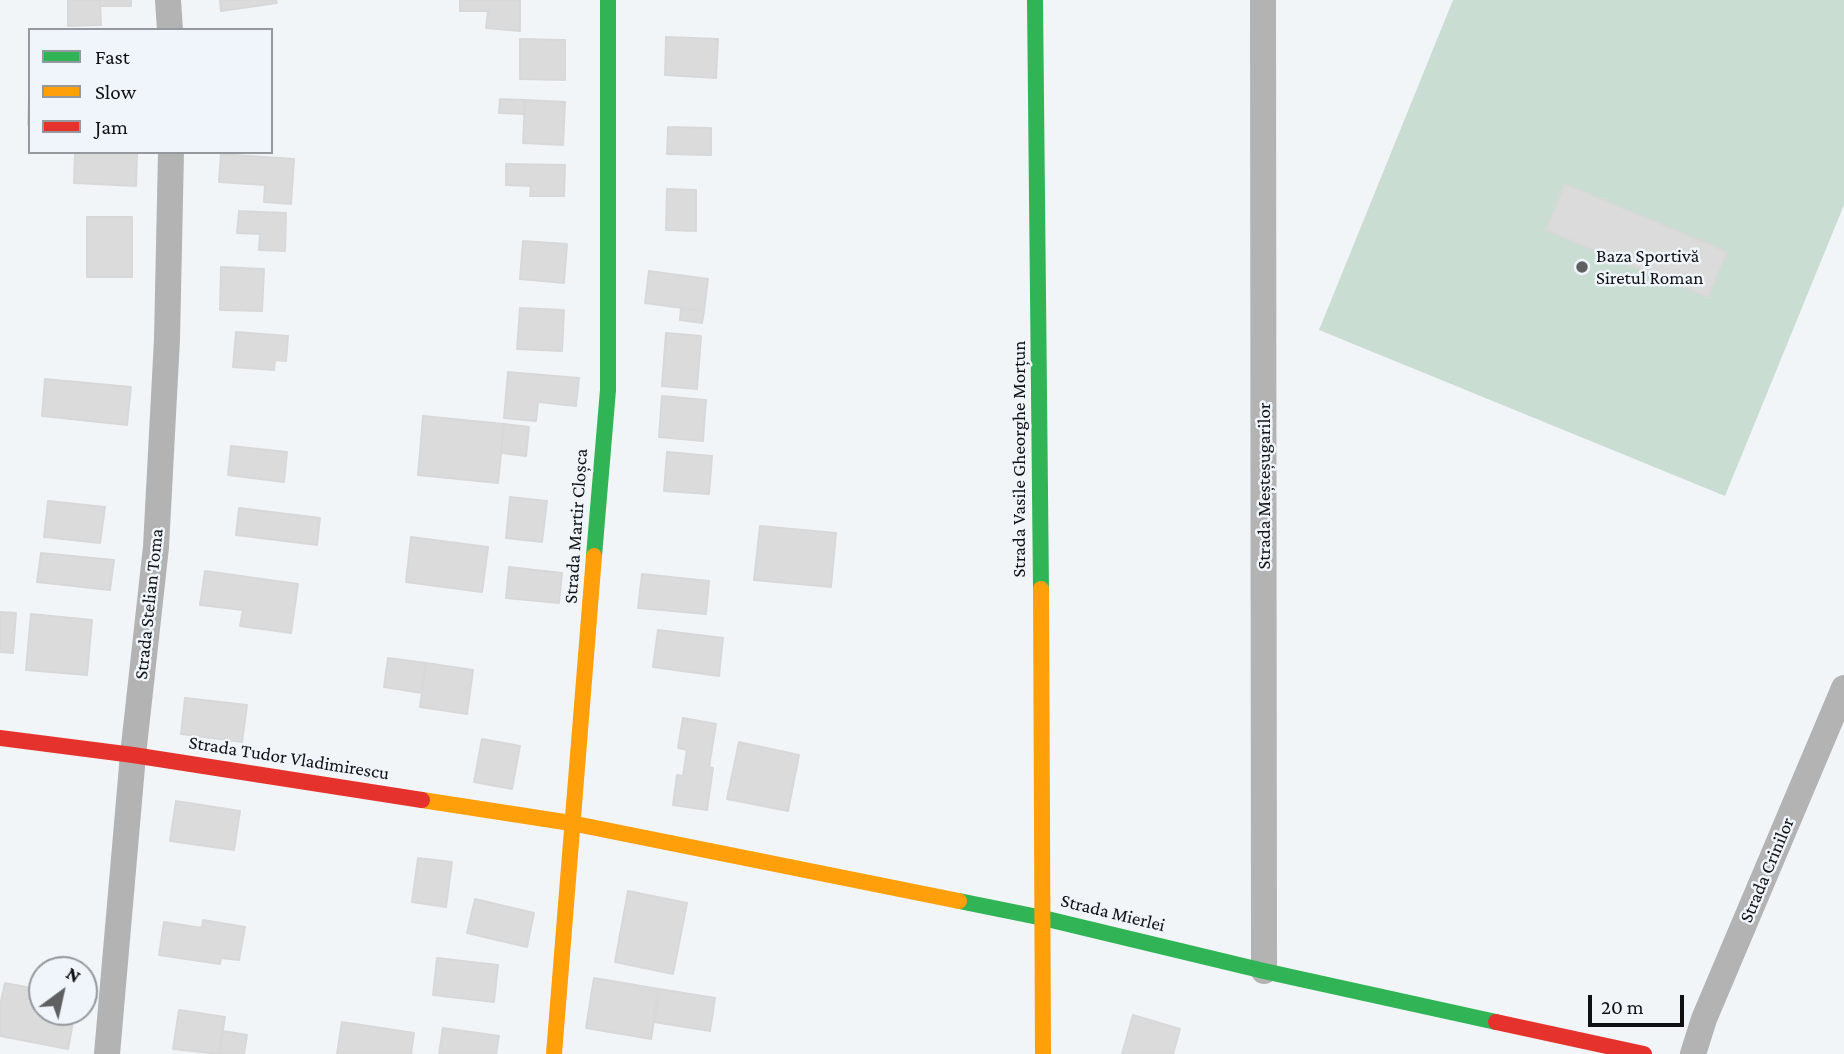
<!DOCTYPE html>
<meta charset="utf-8">
<style>
body{margin:0}
#map{position:relative;width:1844px;height:1054px;overflow:hidden;background:#f2f5f8;font-family:"Crimson Pro",serif}
canvas{display:block}
.legend{position:absolute;left:28px;top:28px;width:245px;height:126px;box-sizing:border-box;background:#eff5fb;border:2px solid #95999e;margin:0;padding:9px 12px;list-style:none;font-size:21px;color:#0e1012}
.legend li{display:flex;align-items:center;gap:14px;height:35px}
.legend b{width:35px;border:2px solid #95999e}
.north{position:absolute;left:28px;top:956px;width:70px;height:70px;box-sizing:border-box;background:#eff5fb;border:2px solid #95999e;border-radius:50%;rotate:33deg;font-size:19px;font-weight:700;line-height:28px;text-align:center;color:#0e1012}
.north::after{content:'';display:block;margin:auto;width:24px;height:32px;background:#5e6062;clip-path:polygon(50% 0,100% 100%,50% 72%,0 100%)}
.scale{position:absolute;left:1588px;top:995px;width:96px;height:32px;box-sizing:border-box;border:4px solid #0e1012;border-top:0;padding-left:9px;font-size:21px;line-height:24px;white-space:nowrap;color:#0e1012;-webkit-text-stroke:5px #eff5fb;paint-order:stroke}
</style>
<div id="map">
<canvas width="1844" height="1054"></canvas>
<ul class="legend">
<li><b style="height:9px;background:#30b455"></b>Fast</li>
<li><b style="height:9px;background:#ff9f0a"></b>Slow</li>
<li><b style="height:9px;background:#e5322d"></b>Jam</li>
</ul>
<div class="north">N</div>
<div class="scale">20 m</div>
</div>
<script>
const g = document.querySelector('canvas').getContext('2d');
g.lineJoin = 'round';
function fill(path, color) {
  g.fillStyle = color;
  g.fill(path, 'evenodd');
}
function shape(rows) {
  const path = new Path2D();
  for (const r of rows) {
    path.moveTo(r[0], r[1]);
    for (let i = 2; i < r.length; i += 2) path.lineTo(r[i], r[i + 1]);
  }
  return path;
}
function strokePath(path, color, width, dash) {
  g.strokeStyle = color;
  g.lineWidth = width;
  g.lineCap = dash ? 'butt' : 'round';
  g.setLineDash(dash || []);
  g.stroke(path);
}
function write(font, color, halo, rows, align = 'center') {
  g.font = font + ' "Crimson Pro",serif';
  g.lineWidth = 5;
  g.setLineDash([]);
  g.textBaseline = 'middle';
  g.strokeStyle = halo;
  g.fillStyle = color;
  for (const [text, x, y, turn = 0] of rows) {
    g.save();
    g.translate(x, y);
    g.rotate((+turn || 0) * Math.PI / 180);
    g.textAlign = isNaN(turn) ? turn : align;
    if (halo) g.strokeText(text, 0, 0);
    g.fillText(text, 0, 0);
    g.restore();
  }
}
fill(shape([
 [1453,0,1844,0,1844,205,1725,496,1319,330]
]), '#caddd3');
const building = shape([
 [68,0,100,0,101,25,68,26,68,0],
 [100,0,131,0,131,6,101,6,100,0],
 [220,0,276,0,277,3,221,11,220,0],
 [460,0,520,0,520,31,486,28,488,11,460,11,460,0],
 [666,37,718,39,716,78,665,75,666,37],
 [520,39,565,40,565,80,520,79,520,39],
 [29,95,30,95,30,125,28,125,29,95],
 [500,99,525,100,525,114,499,113,500,99],
 [525,100,565,102,563,145,523,143,525,100],
 [668,127,711,128,711,155,667,154,668,127],
 [75,152,137,152,136,186,74,183,75,152],
 [221,154,294,159,291,204,264,202,265,185,219,182,221,154],
 [506,164,565,165,564,196,530,196,531,186,506,185,506,164],
 [1565,184,1727,252,1708,297,1546,230,1565,184],
 [667,189,696,190,696,231,666,230,667,189],
 [239,211,286,213,285,251,259,250,260,234,237,233,239,211],
 [87,217,132,217,132,277,87,277,87,217],
 [523,241,567,244,564,283,520,279,523,241],
 [221,267,264,269,262,311,220,310,221,267],
 [649,271,708,279,704,311,645,303,649,271],
 [520,308,564,310,562,351,517,349,520,308],
 [681,308,704,311,702,323,680,320,681,308],
 [236,332,288,336,286,361,275,360,274,370,233,367,236,332],
 [666,333,701,336,697,389,662,386,666,333],
 [508,372,579,378,576,406,538,402,536,421,504,418,508,372],
 [45,379,131,387,127,425,42,416,45,379],
 [662,396,706,400,703,441,659,437,662,396],
 [423,416,504,424,498,483,418,475,423,416],
 [504,424,529,427,526,456,501,453,504,424],
 [231,446,287,452,284,482,228,475,231,446],
 [667,452,712,456,709,494,664,491,667,452],
 [510,497,547,501,542,542,506,538,510,497],
 [48,501,105,507,100,543,44,537,48,501],
 [239,508,320,518,317,545,236,535,239,508],
 [760,526,836,533,831,587,754,580,760,526],
 [411,537,488,547,482,592,406,582,411,537],
 [41,553,114,560,110,590,37,582,41,553],
 [509,567,562,573,559,603,506,598,509,567],
 [205,571,298,584,291,633,240,626,243,610,200,605,205,571],
 [642,574,709,581,706,614,638,608,642,574],
 [0,612,16,613,13,653,0,652,0,612],
 [31,614,92,620,87,675,26,670,31,614],
 [658,630,723,638,719,676,653,667,658,630],
 [388,658,426,663,422,693,384,687,388,658],
 [426,663,473,670,467,714,420,707,426,663],
 [185,698,247,705,242,742,181,734,185,698],
 [683,718,716,724,709,767,713,768,707,810,673,805,677,775,683,776,687,750,678,748,683,718],
 [482,739,520,746,512,789,474,782,482,739],
 [739,742,799,755,788,811,727,799,739,742],
 [176,801,240,811,234,850,170,841,176,801],
 [418,858,452,862,446,907,412,902,418,858],
 [628,891,687,903,673,974,615,962,628,891],
 [475,899,534,913,527,947,467,933,475,899],
 [203,920,245,927,239,960,221,958,220,964,159,955,164,922,202,928,203,920],
 [437,958,498,965,494,1002,433,995,437,958],
 [594,978,659,989,651,1039,586,1028,594,978],
 [5,983,42,990,42,1012,75,1012,68,1049,0,1036,0,1006,5,983],
 [659,989,715,998,710,1031,654,1022,659,989],
 [179,1010,225,1017,219,1054,173,1049,179,1010],
 [1133,1015,1180,1029,1173,1054,1122,1054,1133,1015],
 [342,1022,414,1033,411,1054,337,1054,342,1022],
 [443,1028,499,1036,496,1054,439,1054,443,1028],
 [223,1031,247,1035,244,1054,219,1054,223,1031]
]);
fill(building, '#dbdbdb');
strokePath(building, '#d9d8d9', 2);
strokePath(shape([
 [168,0,170,30],
 [1263,0,1264,971],
 [107,1054,133,755,156,547,167,339,171,152],
 [1693,1054,1704,1019,1844,688]
]), '#b2b3b2', 26);
strokePath(shape([
 [1035,0,1041,589],
 [594,556,608,390,608,0],
 [959,901,1043,918,1264,971,1496,1022]
]), '#30b455', 16);
strokePath(shape([
 [1041,589,1043,1054],
 [422,800,571,823,959,901],
 [554,1054,594,556]
]), '#ff9f0a', 16);
strokePath(shape([
 [0,738,133,755,422,800],
 [1496,1022,1644,1054]
]), '#e5322d', 16);
for (const [x, y, r, color] of [
 [1582,267,7,"#5e6062"]
]) {
  const dot = new Path2D();
  dot.arc(x, y, r, 0, 2 * Math.PI);
  g.fillStyle = color;
  g.fill(dot);
  strokePath(dot, '#eff5fb', 2.5);
}
write('19px', '#0e1012', '#eff5fb', [
 ["Baza Sportivă",1596,256],
 ["Siretul Roman",1596,278]
], 'left');
write('19px', '#0e1012', '#eff5fb', [
 ["Strada Vasile Gheorghe Morțun",1019,459,-90],
 ["Strada Meșteșugarilor",1264,486,-90],
 ["Strada Martir Cloșca",576,526,-86],
 ["Strada Stelian Toma",149,604,-84],
 ["Strada Tudor Vladimirescu",289,758,9],
 ["Strada Crinilor",1767,870,-67],
 ["Strada Mierlei",1113,913,14]
]);
</script>
